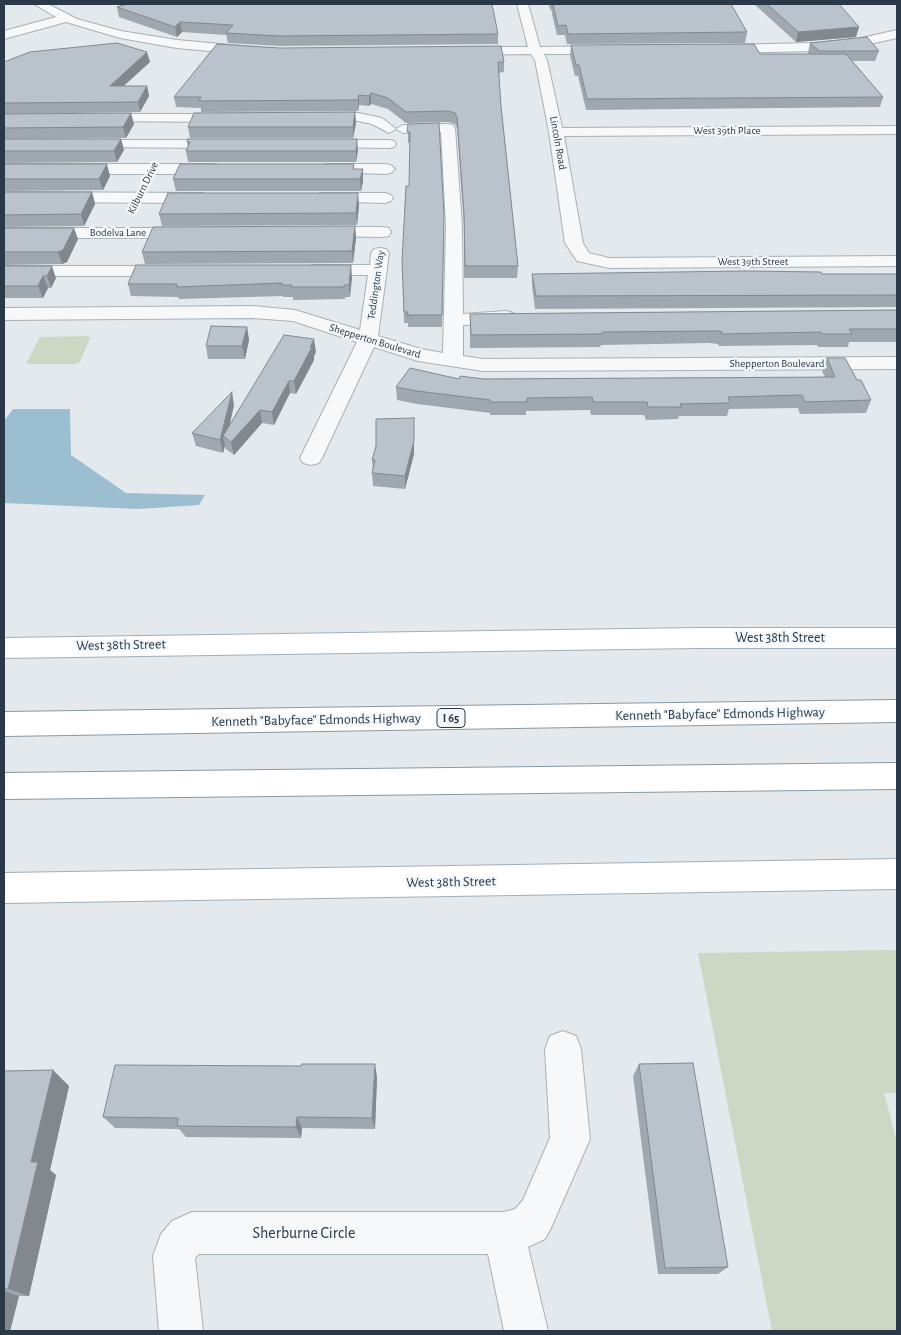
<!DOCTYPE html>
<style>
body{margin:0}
#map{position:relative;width:901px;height:1335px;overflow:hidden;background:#e3e9ed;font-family:"Alegreya Sans",sans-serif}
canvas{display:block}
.frame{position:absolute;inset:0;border:5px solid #293947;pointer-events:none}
</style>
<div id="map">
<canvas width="901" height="1335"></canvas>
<div class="frame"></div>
</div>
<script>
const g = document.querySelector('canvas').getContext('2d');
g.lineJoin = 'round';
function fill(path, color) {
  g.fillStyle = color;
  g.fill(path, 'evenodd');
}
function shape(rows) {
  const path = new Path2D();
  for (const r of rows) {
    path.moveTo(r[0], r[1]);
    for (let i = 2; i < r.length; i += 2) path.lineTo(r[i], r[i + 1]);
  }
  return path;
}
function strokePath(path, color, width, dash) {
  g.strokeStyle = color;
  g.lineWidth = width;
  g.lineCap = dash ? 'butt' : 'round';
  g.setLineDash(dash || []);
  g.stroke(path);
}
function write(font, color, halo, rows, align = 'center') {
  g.font = font + ' "Alegreya Sans",sans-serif';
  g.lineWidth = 4.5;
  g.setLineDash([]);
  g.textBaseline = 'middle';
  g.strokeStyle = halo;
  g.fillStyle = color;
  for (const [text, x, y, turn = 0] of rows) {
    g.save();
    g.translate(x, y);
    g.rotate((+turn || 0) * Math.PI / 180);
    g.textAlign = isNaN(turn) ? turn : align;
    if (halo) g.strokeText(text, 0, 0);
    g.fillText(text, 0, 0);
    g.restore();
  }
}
fill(shape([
 [88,336,90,338,80,362,76,364,26,364,40,337],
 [897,950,897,1093,884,1093,897,1142,897,1331,772,1331,698,953]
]), '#ccd8c3');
fill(shape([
 [13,409,70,409,71,455,126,493,205,495,199,505,138,509,4,503,4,421]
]), '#9bbed0');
const minor = shape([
 [34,4,48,4,77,19,121,31,177,40,252,47,258,51,252,55,177,48,120,38,66,22,4,39,4,31,56,17,34,4],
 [517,4,528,4,540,47,607,46,613,50,607,54,544,54,547,60,562,128,897,126,897,134,564,136,583,243,589,253,609,258,897,256,897,266,609,268,577,261,565,243,549,132,535,60,531,54,465,55,459,51,465,47,528,47,517,4],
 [897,30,897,38,857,47,816,51,720,53,714,49,720,45,816,43,857,39,897,30],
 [318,113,358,113,382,118,396,129,403,125,448,124,453,125,455,128,462,226,463,314,506,311,513,313,515,317,513,321,506,323,463,325,463,356,483,359,897,357,897,369,483,371,418,361,374,347,322,458,319,463,311,465,303,463,300,458,357,342,293,321,253,318,4,320,4,308,253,306,295,310,360,330,368,275,315,275,309,274,306,270,309,266,315,265,370,265,371,253,374,249,380,248,386,249,389,253,378,336,421,349,443,353,446,226,441,132,403,133,396,129,389,133,372,124,358,121,313,120,311,117,318,113],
 [95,114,230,114,235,115,237,118,235,121,230,122,90,121,88,118,90,115,95,114],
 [86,140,225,140,230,141,232,144,230,147,225,148,81,147,79,144,81,141,86,140],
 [321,140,389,140,394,141,396,144,394,147,389,148,316,147,314,144,316,141,321,140],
 [4,164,215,164,220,166,223,169,220,172,215,174,4,174,4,164],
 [326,164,387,164,392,166,395,169,392,172,387,174,321,172,318,169,321,166,326,164],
 [4,192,203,193,209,195,211,198,209,201,203,203,4,202,4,192],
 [321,193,385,193,391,195,393,198,391,201,385,203,315,201,313,198,315,195,321,193],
 [318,227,383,227,389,228,391,232,389,236,383,237,312,236,310,232,312,228,318,227],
 [4,228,187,228,193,229,195,233,193,237,187,238,4,238,4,228],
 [4,266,170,266,176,267,179,271,176,275,170,276,4,276,4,266],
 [563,1031,576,1036,581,1049,590,1139,551,1228,545,1239,528,1247,548,1331,504,1331,488,1254,199,1254,195,1258,203,1331,159,1331,153,1256,161,1234,172,1221,192,1212,504,1212,515,1209,523,1200,550,1138,545,1049,550,1036,563,1031]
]);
const major = shape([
 [698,628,897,628,897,648,698,648,4,658,4,638,698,628],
 [897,859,897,889,4,903,4,873,897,859]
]);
const highway = shape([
 [897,700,897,722,4,736,4,712,897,700],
 [897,763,897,789,4,799,4,773,897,763]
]);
strokePath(minor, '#a7b1b8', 2);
strokePath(major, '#a1afba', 2);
strokePath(highway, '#8999a5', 2);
fill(minor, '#f7f8fa');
fill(major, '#fff');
fill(highway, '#fff');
fill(shape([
 [549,4,731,4,747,32,745,43,567,44,565,35,557,35,552,14,552,12,549,6],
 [754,4,839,4,856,37,796,42],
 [117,7,498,34,498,44,280,46,228,43,226,35,182,32,177,37,119,17],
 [810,43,879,51,875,61,852,61,883,97,880,107,586,110,578,76,575,76,570,56,571,45,760,54,809,54,808,53],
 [217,44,504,62,504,72,499,73,501,106,518,266,517,278,464,278,464,226,457,128,455,124,448,122,406,123,388,109,371,104,369,106,359,105,358,111,201,112,201,108,176,107,174,97],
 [4,62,150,62,124,86,147,86,149,96,140,112,4,114],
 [355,112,356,123,353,138,190,138,188,127],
 [4,114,134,124,126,138,4,139],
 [408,124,444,226,442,327,408,327,408,323,404,323,402,261,409,186,410,143,408,143],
 [4,139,121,139,124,150,117,162,4,163],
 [187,142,358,150,356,162,188,162,186,151,188,147],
 [4,164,110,176,103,190,4,191],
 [354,164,354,169,363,181,361,191,176,191,173,179],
 [4,192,92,192,95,204,84,226,4,227],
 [359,205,357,225,162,226,159,214],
 [355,226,356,238,353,263,145,264,142,252],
 [4,228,78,239,67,262,62,264,4,265],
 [4,266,56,278,51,288,48,288,43,298,4,298],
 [532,274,897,274,897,307,535,309,532,286],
 [352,277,350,297,345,297,345,299,293,300,293,297,283,297,283,296,179,299,178,297,131,296,128,284],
 [897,310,897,342,849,342,848,347,818,347,817,345,719,346,718,344,709,343,601,345,600,347,470,348,470,314],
 [247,327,249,340,245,359,208,359,206,346],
 [316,352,314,356,314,360,296,394,290,393,274,425,262,423,234,455,226,449,225,446,223,453,196,446,192,433,234,405,230,424],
 [827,358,857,380,871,400,866,413,800,414,798,408,729,409,727,416,679,416,678,419,646,420,644,415,591,415,590,410,526,411,526,415,490,415,490,413,417,404,397,400,396,387,459,379,825,377,822,371],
 [414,454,405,489,373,486,372,473,373,469,372,460],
 [639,1064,728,1267,718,1274,658,1274,633,1076],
 [4,1071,69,1086,50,1170,56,1175,29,1296,19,1296,10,1331,4,1331],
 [377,1077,375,1129,302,1128,301,1138,186,1137,179,1129,115,1128,103,1117]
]), '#a0a8af');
fill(shape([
 [180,22,182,32,177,37,175,27],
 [859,27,856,37,796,42,798,32],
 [147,52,150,62,112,96,110,86],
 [147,86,149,96,140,112,138,102],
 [371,93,371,104,369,106,369,96],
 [359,95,359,105,358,111,358,100],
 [355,112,356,123,353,138,353,127],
 [131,113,134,124,126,138,123,127],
 [121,139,124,150,117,162,114,151],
 [357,139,358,150,356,162,356,151],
 [107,164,110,176,103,190,99,179],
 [363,169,363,181,361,191,360,179],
 [92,192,95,204,84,226,81,214],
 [358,193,359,205,357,225,356,213],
 [355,226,356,238,353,263,352,251],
 [74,228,78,239,67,262,62,264,58,252],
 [351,265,352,277,350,297,349,285],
 [52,266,56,278,51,288,47,276],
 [43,276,48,288,43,298,38,286],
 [247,327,249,340,245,359,242,346],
 [314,339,316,352,314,356,314,360,296,394,294,381],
 [289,381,290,393,274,425,272,412],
 [232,392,234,405,226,439,223,436,225,446,223,453,220,440],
 [260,410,262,423,234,455,231,442],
 [414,418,414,454,405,489,405,476],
 [375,1064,377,1077,375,1129,372,1118],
 [53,1070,69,1086,50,1170,56,1175,29,1296,8,1289,31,1162],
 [297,1117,302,1128,301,1138,296,1127],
 [4,1291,19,1296,10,1331,4,1331]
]), '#82888e');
const building = shape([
 [127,4,492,4,498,34,279,36,226,33,233,25,180,22,175,27,117,7,127,4],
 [554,4,731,4,747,32,568,34,566,25,558,26,553,5,555,5,554,4],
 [767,4,839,4,859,27,798,32,767,4],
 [867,37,879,51,819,51,810,43,867,37],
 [117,43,147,52,110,86,147,86,138,102,4,103,4,62,30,52,117,43],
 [217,44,279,48,501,46,504,62,498,62,501,106,518,266,465,266,464,214,457,117,455,113,448,111,406,112,388,98,371,93,369,96,359,95,358,100,199,101,201,97,174,97,217,44],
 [754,44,760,54,846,54,883,97,587,99,579,65,576,65,571,45,754,44],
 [355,112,353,127,188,127,194,113,355,112],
 [131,113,123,127,4,128,4,114,131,113],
 [439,123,444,215,442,315,407,315,408,312,404,312,402,261,406,186,409,186,410,132,407,132,408,124,439,123],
 [4,139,121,139,114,151,4,151,4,139],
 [188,139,357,139,356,151,186,151,190,142,187,142,188,139],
 [4,164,107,164,99,179,4,179,4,164],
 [180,164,354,164,353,169,363,169,360,179,173,179,180,164],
 [4,192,92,192,81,214,4,215,4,192],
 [168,193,358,193,356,213,159,214,168,193],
 [355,226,352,251,142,252,153,227,355,226],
 [4,228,74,228,63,250,58,252,4,252,4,228],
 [136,265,351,265,349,285,344,285,344,287,291,287,292,285,282,285,282,283,176,287,177,284,128,284,136,265],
 [4,266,52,266,47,276,43,276,38,286,4,286,4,266],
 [745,271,821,272,822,274,897,274,897,295,536,296,532,274,745,271],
 [897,310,897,329,849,329,852,334,822,334,821,332,722,334,721,331,712,331,602,332,602,334,471,335,470,314,897,310],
 [211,326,247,327,242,346,206,346,211,326],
 [284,335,314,339,310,347,312,347,294,381,289,381,272,412,260,410,231,442,223,436,284,335],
 [827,358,845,358,857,380,861,380,871,400,805,402,802,395,728,397,730,403,680,404,681,407,648,407,647,402,593,402,592,397,527,398,527,402,490,402,490,400,417,391,396,387,410,368,459,379,460,376,484,379,835,377,827,358],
 [232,392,220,440,192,433,232,392],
 [414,418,414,441,405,476,372,473,375,460,372,460,376,446,376,419,414,418],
 [693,1063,728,1267,665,1268,639,1064,693,1063],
 [302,1064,375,1064,372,1118,297,1117,296,1127,177,1126,178,1118,103,1117,115,1065,301,1066,302,1064],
 [53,1070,31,1162,38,1162,8,1289,4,1289,4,1071,53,1070]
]);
fill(building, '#bac3cb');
strokePath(building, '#82888e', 1);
write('11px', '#293947', '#f3f7f9', [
 ["West 39th Place",727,131],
 ["Lincoln Road",558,143,80],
 ["Kilburn Drive",143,188,-64],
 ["Bodelva Lane",118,233],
 ["West 39th Street",753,262],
 ["Teddington Way",376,285,-82],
 ["Shepperton Boulevard",375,341,17],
 ["Shepperton Boulevard",777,364]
]);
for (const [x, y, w] of [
 [451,718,28]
]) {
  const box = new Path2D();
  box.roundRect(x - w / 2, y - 9.5, w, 19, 4);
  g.fillStyle = '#f3f7f9';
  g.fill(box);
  strokePath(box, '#293947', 1);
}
write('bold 12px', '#293947', null, [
 ["I 65",451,718]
]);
write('14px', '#293947', '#f3f7f9', [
 ["West 38th Street",780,638],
 ["West 38th Street",121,645,-1],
 ["Kenneth \"Babyface\" Edmonds Highway",720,714,-1],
 ["Kenneth \"Babyface\" Edmonds Highway",316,720,-1],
 ["West 38th Street",451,882,-1]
]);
write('16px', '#293947', '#f3f7f9', [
 ["Sherburne Circle",304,1233]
]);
</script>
